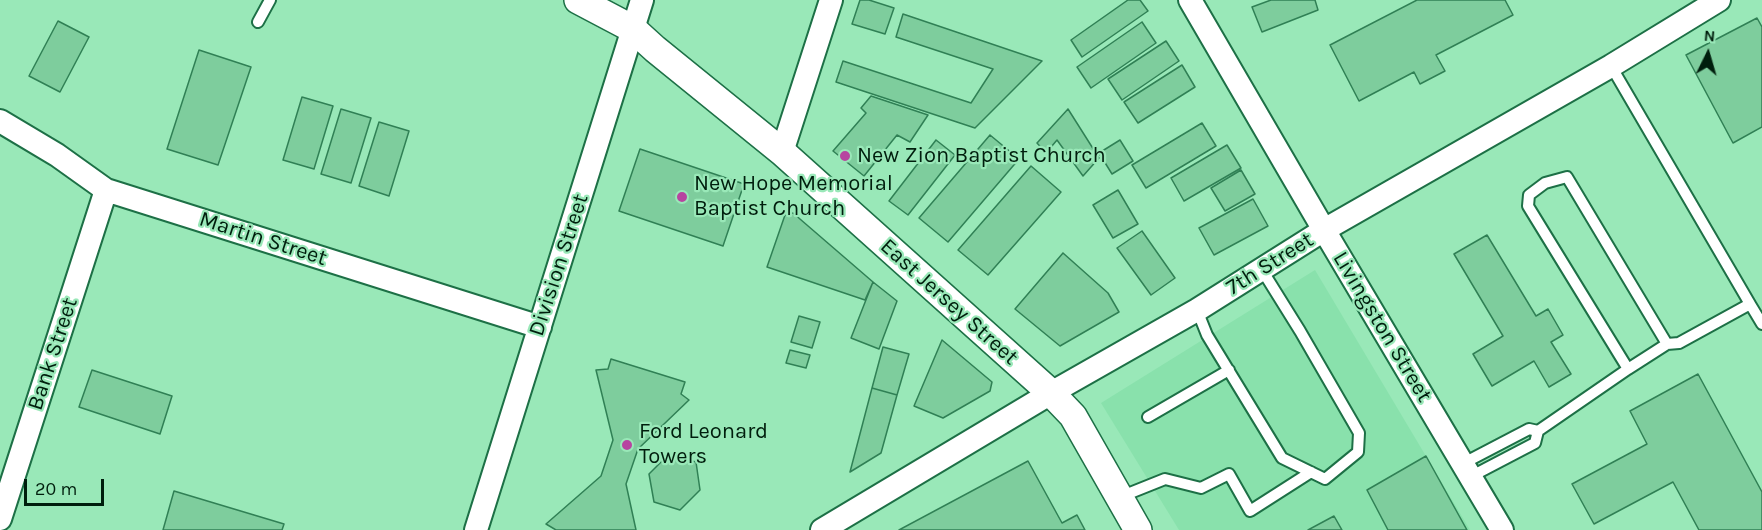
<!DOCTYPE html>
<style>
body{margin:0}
#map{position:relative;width:1762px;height:530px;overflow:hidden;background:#99e8b8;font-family:Karla,sans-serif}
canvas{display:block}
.north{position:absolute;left:1678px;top:24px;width:60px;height:60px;-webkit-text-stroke:4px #99e8b8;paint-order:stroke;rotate:5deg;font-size:16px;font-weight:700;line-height:24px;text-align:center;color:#001e0d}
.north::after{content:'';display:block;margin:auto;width:21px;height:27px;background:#001e0d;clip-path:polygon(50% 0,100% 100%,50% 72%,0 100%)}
.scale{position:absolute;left:24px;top:479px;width:80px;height:27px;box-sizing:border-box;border:3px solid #001e0d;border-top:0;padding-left:8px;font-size:18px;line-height:21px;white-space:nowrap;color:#001e0d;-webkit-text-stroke:4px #99e8b8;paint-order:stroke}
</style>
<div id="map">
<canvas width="1762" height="530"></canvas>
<div class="north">N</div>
<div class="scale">20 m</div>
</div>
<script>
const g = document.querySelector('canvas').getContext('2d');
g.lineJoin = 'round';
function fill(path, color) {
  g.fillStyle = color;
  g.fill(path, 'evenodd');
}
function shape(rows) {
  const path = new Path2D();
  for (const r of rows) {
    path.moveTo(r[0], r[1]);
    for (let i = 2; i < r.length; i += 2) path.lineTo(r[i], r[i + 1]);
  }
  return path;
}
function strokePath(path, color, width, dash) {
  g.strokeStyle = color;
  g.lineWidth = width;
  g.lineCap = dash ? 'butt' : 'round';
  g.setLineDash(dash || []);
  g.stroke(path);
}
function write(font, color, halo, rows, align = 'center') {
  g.font = font + ' Karla,sans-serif';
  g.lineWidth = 4.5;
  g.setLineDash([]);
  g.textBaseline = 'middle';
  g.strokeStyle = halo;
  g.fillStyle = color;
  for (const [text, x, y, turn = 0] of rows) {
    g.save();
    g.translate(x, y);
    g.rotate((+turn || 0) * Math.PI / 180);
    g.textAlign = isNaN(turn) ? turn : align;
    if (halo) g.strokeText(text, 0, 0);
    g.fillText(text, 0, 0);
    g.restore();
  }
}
fill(shape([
 [1315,270,1470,530,1179,530,1101,403]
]), '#89e1ac');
const building = shape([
 [860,0,869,0,894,8,885,34,852,24,860,0],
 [1128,0,1140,0,1148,11,1082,57,1071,40,1128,0],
 [1271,0,1315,0,1318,10,1262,32,1252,7,1271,0],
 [1417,0,1505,0,1513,15,1436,55,1445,71,1420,84,1414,72,1359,101,1330,45,1417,0],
 [903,14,1042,61,975,128,836,82,843,61,971,103,993,69,896,37,903,14],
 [1757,18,1762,27,1762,127,1733,143,1686,55,1757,18],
 [58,21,89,37,60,92,29,76,58,21],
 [1142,22,1156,43,1091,88,1077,67,1142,22],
 [1166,41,1179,61,1122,100,1108,79,1166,41],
 [199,50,251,67,218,165,167,149,199,50],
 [1182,65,1195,87,1138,123,1124,102,1182,65],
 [871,96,928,115,910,142,897,135,864,176,833,151,866,113,861,108,871,96],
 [302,97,333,106,314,169,283,160,302,97],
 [341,109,371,118,351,183,321,174,341,109],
 [1068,109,1099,158,1083,176,1057,140,1046,153,1037,143,1068,109],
 [379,122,409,131,389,196,359,186,379,122],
 [1202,123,1216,146,1146,188,1132,165,1202,123],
 [990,135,1019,159,948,242,919,218,990,135],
 [936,140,955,155,908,215,889,201,936,140],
 [1120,140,1133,161,1112,174,1099,153,1120,140],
 [1227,145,1241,168,1184,201,1171,178,1227,145],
 [640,149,744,184,723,246,619,211,640,149],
 [1031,166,1061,192,988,275,958,250,1031,166],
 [1241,170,1255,194,1225,211,1211,188,1241,170],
 [1118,190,1138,224,1113,238,1093,205,1118,190],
 [1253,199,1268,226,1214,255,1199,228,1253,199],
 [793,213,873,282,865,300,767,267,785,215,793,213],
 [1142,231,1175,278,1151,295,1117,248,1142,231],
 [1487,235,1536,316,1548,309,1563,335,1551,342,1571,374,1549,387,1534,361,1492,386,1473,354,1503,336,1454,254,1487,235],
 [1063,253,1108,293,1119,312,1060,346,1015,309,1063,253],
 [873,282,897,301,879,349,851,338,873,282],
 [799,316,820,322,812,348,791,342,799,316],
 [942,340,992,382,990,391,943,418,914,406,942,340],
 [883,347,909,354,897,395,872,388,883,347],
 [790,350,810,355,806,368,786,363,790,350],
 [611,359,685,382,681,394,689,400,638,449,626,484,636,530,556,530,546,524,601,476,613,440,596,370,608,369,611,359],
 [92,370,172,396,160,434,79,407,92,370],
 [1698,374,1762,492,1762,530,1699,530,1673,482,1594,524,1572,484,1647,444,1630,411,1698,374],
 [872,388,897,395,881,453,850,472,872,388],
 [669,454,696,462,700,490,680,510,654,502,649,474,669,454],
 [1426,456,1467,530,1388,530,1367,490,1426,456],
 [1028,461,1062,523,1077,515,1085,530,899,530,1028,461],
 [174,491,284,524,282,530,163,530,174,491],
 [1334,516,1342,530,1308,530,1334,516]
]);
fill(building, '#7ecd9d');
strokePath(building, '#308055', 1.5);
const service = shape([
 [258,22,270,0],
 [1611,66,1750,304,1679,343,1667,344],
 [1750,304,1762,324],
 [1197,310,1207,335,1282,458,1325,479,1358,452,1359,433,1300,331,1262,270],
 [1148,417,1229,370],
 [1538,431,1628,369,1528,206,1529,195,1545,183,1567,177,1667,344,1628,369],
 [1462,464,1529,429,1538,431,1535,443,1470,477],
 [1120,497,1165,479,1201,488,1229,474,1250,511,1311,472]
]);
const minor = shape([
 [1190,0,1324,230,1502,530],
 [0,121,57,155,106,190,540,327],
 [782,152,831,0],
 [0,519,106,190],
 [476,530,642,0],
 [822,530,1051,393,1197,310,1324,230,1611,66,1719,0]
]);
const tertiary = shape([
 [578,0,633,29,655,49,782,152,1051,393,1073,416,1138,530]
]);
strokePath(service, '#1d7046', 14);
strokePath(minor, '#1d7046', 26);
strokePath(tertiary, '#1d7046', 30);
strokePath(service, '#fff', 10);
strokePath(minor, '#fff', 22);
strokePath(tertiary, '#fff', 27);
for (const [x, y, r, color] of [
 [845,156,6,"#b745a0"],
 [682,197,6,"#b745a0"],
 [627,445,6,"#b745a0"]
]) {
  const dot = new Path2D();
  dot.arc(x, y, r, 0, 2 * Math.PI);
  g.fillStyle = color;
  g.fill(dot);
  strokePath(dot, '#99e8b8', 2);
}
write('22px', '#001e0d', '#99e8b8', [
 ["New Zion Baptist Church",857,156],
 ["New Hope Memorial",694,184],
 ["Baptist Church",694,209],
 ["Ford Leonard",639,432],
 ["Towers",639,457]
], 'left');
write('22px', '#001e0d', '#99e8b8', [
 ["Martin Street",263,239,18],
 ["7th Street",1270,264,-32],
 ["Division Street",559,265,-72],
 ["East Jersey Street",949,302,42],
 ["Livingston Street",1382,327,59],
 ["Bank Street",53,354,-72]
]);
</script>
